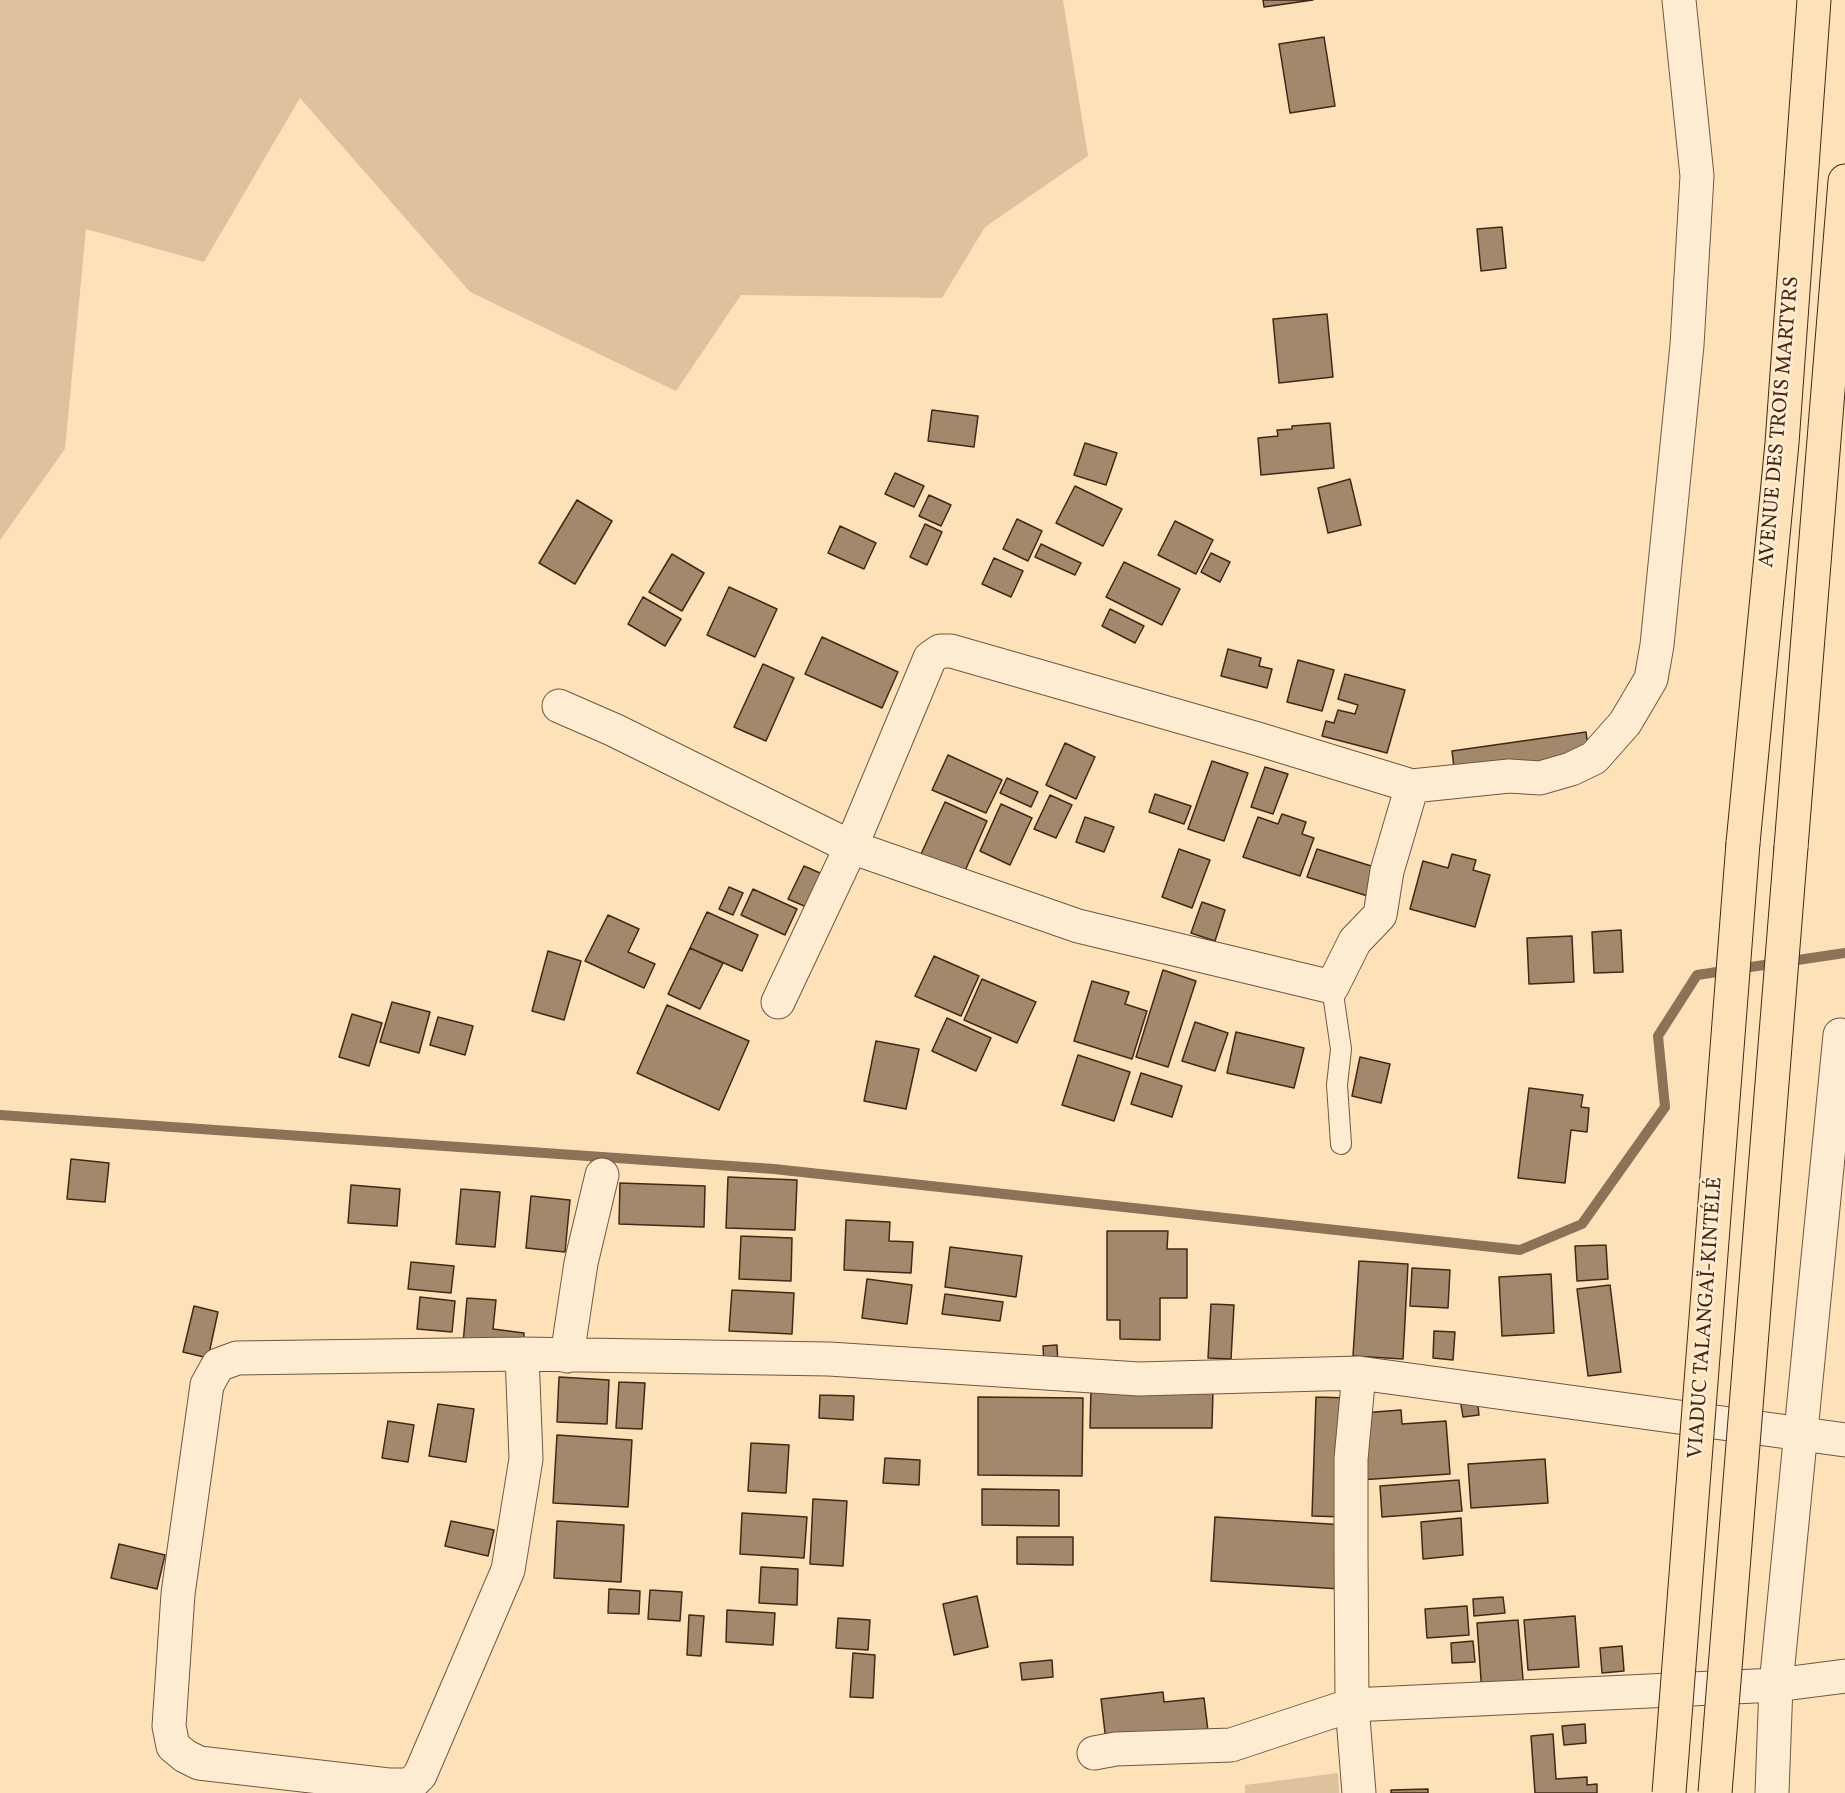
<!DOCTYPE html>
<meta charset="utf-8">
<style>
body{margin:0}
canvas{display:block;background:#fde2b9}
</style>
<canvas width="1845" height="1793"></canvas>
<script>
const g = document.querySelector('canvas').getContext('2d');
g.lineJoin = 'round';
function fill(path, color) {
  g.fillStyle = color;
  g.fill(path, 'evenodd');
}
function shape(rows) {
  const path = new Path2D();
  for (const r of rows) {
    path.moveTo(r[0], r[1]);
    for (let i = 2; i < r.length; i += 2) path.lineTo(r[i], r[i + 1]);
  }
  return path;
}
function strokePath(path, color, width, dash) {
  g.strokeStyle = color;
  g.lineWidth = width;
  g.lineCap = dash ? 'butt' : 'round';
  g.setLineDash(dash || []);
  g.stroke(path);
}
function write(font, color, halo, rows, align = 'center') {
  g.font = font + ' Vollkorn,serif';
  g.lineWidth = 5;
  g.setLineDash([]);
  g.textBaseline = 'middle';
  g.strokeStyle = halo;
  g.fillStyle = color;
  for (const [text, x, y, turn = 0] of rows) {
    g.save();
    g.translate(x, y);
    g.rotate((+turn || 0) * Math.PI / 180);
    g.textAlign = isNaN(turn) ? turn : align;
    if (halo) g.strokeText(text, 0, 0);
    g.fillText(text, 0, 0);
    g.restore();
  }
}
fill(shape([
 [0,0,1063,0,1088,156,985,227,942,298,741,295,676,391,470,292,300,98,204,262,86,229,65,449,0,540],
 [1338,1773,1339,1793,1245,1793,1245,1785]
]), '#ddc29d');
strokePath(shape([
 [0,1115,774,1169,1520,1250,1582,1224,1665,1107,1658,1036,1697,975,1845,953]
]), '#8c7257', 10);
const building = shape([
 [1263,0,1313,0,1264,7,1263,0],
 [1324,37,1335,106,1290,113,1279,44,1324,37],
 [1502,227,1506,268,1481,271,1477,229,1502,227],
 [1327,314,1333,377,1279,383,1273,319,1327,314],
 [932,410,978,416,974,447,928,441,932,410],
 [1330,423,1334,468,1261,475,1258,438,1278,436,1277,430,1292,429,1292,426,1330,423],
 [1085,443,1117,453,1106,485,1074,475,1085,443],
 [895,473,924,486,914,507,885,494,895,473],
 [1350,479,1361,525,1328,533,1318,488,1350,479],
 [1075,486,1122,509,1103,546,1056,523,1075,486],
 [929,495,951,505,941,526,919,516,929,495],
 [577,500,612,521,575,584,539,563,577,500],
 [1017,519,1042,531,1028,561,1003,549,1017,519],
 [1175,521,1213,540,1196,574,1158,555,1175,521],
 [925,524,942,532,927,565,910,557,925,524],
 [840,526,876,543,864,569,828,553,840,526],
 [1041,544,1081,563,1075,575,1035,557,1041,544],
 [1211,553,1230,562,1220,582,1201,572,1211,553],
 [672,554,704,573,682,611,649,592,672,554],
 [994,558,1023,571,1011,597,982,584,994,558],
 [1124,562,1180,589,1162,625,1106,597,1124,562],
 [729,587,777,609,755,657,707,635,729,587],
 [643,597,681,619,665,646,628,624,643,597],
 [1110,609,1144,626,1135,643,1102,626,1110,609],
 [822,637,898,672,882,708,805,674,822,637],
 [1228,649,1261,658,1259,666,1272,669,1267,688,1221,676,1228,649],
 [1298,660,1334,670,1322,711,1287,702,1298,660],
 [763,664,794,678,766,741,734,727,763,664],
 [1345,674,1405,690,1387,753,1322,736,1326,721,1334,723,1338,710,1355,714,1358,705,1338,699,1345,674],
 [1586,732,1589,755,1455,776,1452,751,1586,732],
 [1065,743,1095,757,1076,799,1046,785,1065,743],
 [948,755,1002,780,986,813,932,790,948,755],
 [1212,761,1248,773,1224,841,1188,829,1212,761],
 [1265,767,1288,774,1273,814,1251,807,1265,767],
 [1007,778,1038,792,1031,807,1000,793,1007,778],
 [1155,794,1191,806,1184,824,1149,812,1155,794],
 [1050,795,1072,805,1056,838,1034,829,1050,795],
 [945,802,987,821,964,873,921,854,945,802],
 [1001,804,1032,818,1010,865,980,851,1001,804],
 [1282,814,1306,822,1302,834,1314,838,1300,876,1243,857,1258,817,1278,824,1282,814],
 [1085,817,1114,827,1104,852,1076,842,1085,817],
 [1179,849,1210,860,1192,908,1162,897,1179,849],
 [1317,849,1384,870,1374,898,1307,877,1317,849],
 [1452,854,1476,860,1473,870,1490,875,1475,927,1410,909,1423,861,1448,868,1452,854],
 [804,866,827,876,811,909,788,899,804,866],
 [729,887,743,893,733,915,719,909,729,887],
 [753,889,797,909,785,935,741,915,753,889],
 [1202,902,1225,910,1215,941,1191,933,1202,902],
 [707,912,758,935,742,971,690,948,707,912],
 [608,915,639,929,628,952,655,964,644,988,585,961,608,915],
 [1621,930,1623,972,1594,973,1592,932,1621,930],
 [1572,936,1574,982,1529,984,1527,938,1572,936],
 [690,948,723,963,700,1009,668,994,690,948],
 [548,951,581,961,564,1020,532,1011,548,951],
 [934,956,979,976,961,1016,915,996,934,956],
 [1163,970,1196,981,1168,1067,1136,1057,1163,970],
 [982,979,1036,1002,1017,1043,964,1020,982,979],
 [1092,981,1129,992,1125,1004,1147,1011,1132,1059,1074,1041,1092,981],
 [392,1002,430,1012,419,1053,380,1042,392,1002],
 [667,1005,749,1041,719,1110,637,1073,667,1005],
 [352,1014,382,1023,369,1066,339,1057,352,1014],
 [438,1017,473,1026,465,1055,430,1045,438,1017],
 [947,1018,991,1038,976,1071,932,1051,947,1018],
 [1195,1022,1228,1033,1215,1071,1182,1061,1195,1022],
 [1236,1032,1304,1048,1294,1088,1227,1073,1236,1032],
 [876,1041,919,1049,906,1109,864,1101,876,1041],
 [1078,1055,1130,1072,1114,1121,1062,1105,1078,1055],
 [1360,1057,1390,1064,1381,1103,1352,1096,1360,1057],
 [1141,1073,1182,1086,1172,1117,1131,1104,1141,1073],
 [1529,1088,1583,1095,1581,1107,1589,1108,1587,1132,1571,1130,1565,1183,1518,1178,1529,1088],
 [71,1159,109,1163,105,1202,67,1199,71,1159],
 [728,1177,797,1180,795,1230,726,1228,728,1177],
 [620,1183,705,1186,704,1227,619,1224,620,1183],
 [351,1185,400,1189,397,1226,348,1223,351,1185],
 [461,1189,500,1192,495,1247,456,1244,461,1189],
 [531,1196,570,1200,565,1252,526,1248,531,1196],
 [846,1220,890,1222,889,1241,913,1242,911,1273,844,1270,846,1220],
 [1107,1231,1168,1231,1167,1249,1187,1249,1187,1298,1160,1298,1160,1340,1120,1339,1120,1320,1107,1320,1107,1231],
 [741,1236,792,1238,791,1281,739,1279,741,1236],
 [1606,1245,1608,1279,1577,1281,1575,1246,1606,1245],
 [950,1247,1022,1256,1016,1297,945,1287,950,1247],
 [1359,1261,1408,1264,1403,1359,1353,1356,1359,1261],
 [411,1262,454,1266,451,1293,408,1289,411,1262],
 [1412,1268,1450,1270,1448,1308,1410,1306,1412,1268],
 [1551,1274,1554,1333,1502,1336,1499,1277,1551,1274],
 [867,1279,912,1285,907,1324,862,1318,867,1279],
 [1610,1285,1621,1372,1588,1376,1577,1289,1610,1285],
 [732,1290,794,1293,792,1334,729,1331,732,1290],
 [945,1294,1003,1302,1000,1321,942,1314,945,1294],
 [420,1297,455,1301,452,1332,417,1329,420,1297],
 [467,1298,496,1300,493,1329,524,1333,523,1349,463,1344,467,1298],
 [1211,1304,1234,1305,1231,1359,1208,1358,1211,1304],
 [194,1306,218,1312,208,1358,183,1352,194,1306],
 [1434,1331,1455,1332,1453,1360,1433,1358,1434,1331],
 [1057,1345,1058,1365,1044,1365,1043,1346,1057,1345],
 [559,1377,609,1380,607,1424,557,1422,559,1377],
 [619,1382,645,1383,642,1429,616,1428,619,1382],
 [1091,1388,1213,1389,1212,1428,1090,1428,1091,1388],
 [820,1395,854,1396,853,1420,819,1418,820,1395],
 [978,1397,1083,1398,1082,1476,978,1475,978,1397],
 [1316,1397,1349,1398,1346,1517,1312,1516,1316,1397],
 [1477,1397,1479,1415,1463,1417,1460,1399,1477,1397],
 [438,1404,474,1409,466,1462,429,1456,438,1404],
 [1401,1410,1402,1424,1446,1421,1450,1474,1359,1480,1362,1413,1401,1410],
 [388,1421,414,1425,408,1462,382,1458,388,1421],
 [557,1435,632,1440,628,1507,553,1503,557,1435],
 [751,1443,789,1445,786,1493,748,1491,751,1443],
 [885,1458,920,1460,919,1485,883,1483,885,1458],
 [1545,1459,1548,1503,1471,1508,1468,1464,1545,1459],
 [1459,1480,1462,1511,1382,1517,1380,1486,1459,1480],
 [982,1489,1059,1490,1059,1526,982,1525,982,1489],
 [813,1499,847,1501,843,1566,810,1564,813,1499],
 [742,1513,807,1517,804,1558,740,1554,742,1513],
 [1215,1517,1346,1525,1341,1589,1211,1581,1215,1517],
 [1461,1518,1463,1555,1423,1559,1421,1522,1461,1518],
 [451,1521,494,1530,488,1556,445,1546,451,1521],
 [557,1521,624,1525,621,1582,554,1578,557,1521],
 [1017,1537,1073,1537,1073,1565,1017,1564,1017,1537],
 [119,1544,165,1555,157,1589,111,1578,119,1544],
 [761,1567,798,1569,797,1605,759,1603,761,1567],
 [609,1589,640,1591,639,1614,608,1613,609,1589],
 [650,1590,682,1592,680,1621,648,1619,650,1590],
 [977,1596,988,1647,954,1655,943,1604,977,1596],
 [1503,1597,1505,1613,1474,1616,1473,1599,1503,1597],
 [1467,1606,1469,1635,1427,1638,1425,1609,1467,1606],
 [727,1610,775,1613,773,1645,726,1642,727,1610],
 [689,1615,704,1616,701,1656,687,1655,689,1615],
 [1575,1616,1579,1667,1528,1670,1524,1620,1575,1616],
 [838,1618,870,1620,868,1650,836,1648,838,1618],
 [1518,1620,1524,1691,1482,1694,1477,1623,1518,1620],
 [1473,1641,1475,1662,1452,1663,1451,1643,1473,1641],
 [1622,1646,1624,1671,1602,1673,1600,1648,1622,1646],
 [853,1653,875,1655,873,1698,850,1697,853,1653],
 [1052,1660,1053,1677,1022,1680,1020,1663,1052,1660],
 [1163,1692,1164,1702,1204,1698,1208,1731,1106,1741,1101,1699,1163,1692],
 [1585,1724,1586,1743,1564,1745,1562,1726,1585,1724],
 [1553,1734,1556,1779,1587,1777,1587,1785,1597,1784,1597,1793,1535,1793,1531,1736,1553,1734],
 [1428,1789,1428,1793,1391,1793,1391,1790,1428,1789]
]);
fill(building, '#a3896b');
strokePath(building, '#422817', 1.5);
const lane = shape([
 [1332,987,1341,1049,1337,1085,1341,1144]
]);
const street = shape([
 [559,706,614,730,851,847,1078,926,1332,987,1355,941,1380,915,1387,871,1412,786],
 [778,1002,851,847,930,658,940,651,951,651,1258,739,1412,786,1509,776,1540,778,1571,769,1594,758,1625,723,1651,679,1657,645,1687,345,1697,176,1679,0],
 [522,1354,526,1459,508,1570,420,1775,410,1785,388,1785,199,1763,185,1756,173,1746,169,1726,178,1594,207,1385,218,1365,237,1358,522,1354,829,1359,1139,1379,1359,1373,1845,1440],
 [567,1356,581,1263,602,1175],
 [1359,1373,1351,1459,1351,1549,1352,1705,1359,1793],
 [1094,1753,1116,1749,1231,1745,1352,1705,1776,1685,1845,1676],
 [1772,1793,1776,1685,1840,1035]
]);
const highway = shape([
 [1743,843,1782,443,1814,0],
 [1791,847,1845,181]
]);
strokePath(lane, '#715640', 22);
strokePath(street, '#715640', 35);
strokePath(highway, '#422817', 35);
strokePath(lane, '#feecd2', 20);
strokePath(street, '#feecd2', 33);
strokePath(highway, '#fde2b9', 33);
const highwayBridge = shape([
 [1669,1793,1743,843],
 [1715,1793,1791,847]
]);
strokePath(highwayBridge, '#422817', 35, []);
strokePath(highwayBridge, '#fde2b9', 33);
write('21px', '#422817', '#feecd2', [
 ["AVENUE DES TROIS MARTYRS",1781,422,-85],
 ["VIADUC TALANGAÏ-KINTÉLÉ",1707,1318,-86]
]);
</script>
